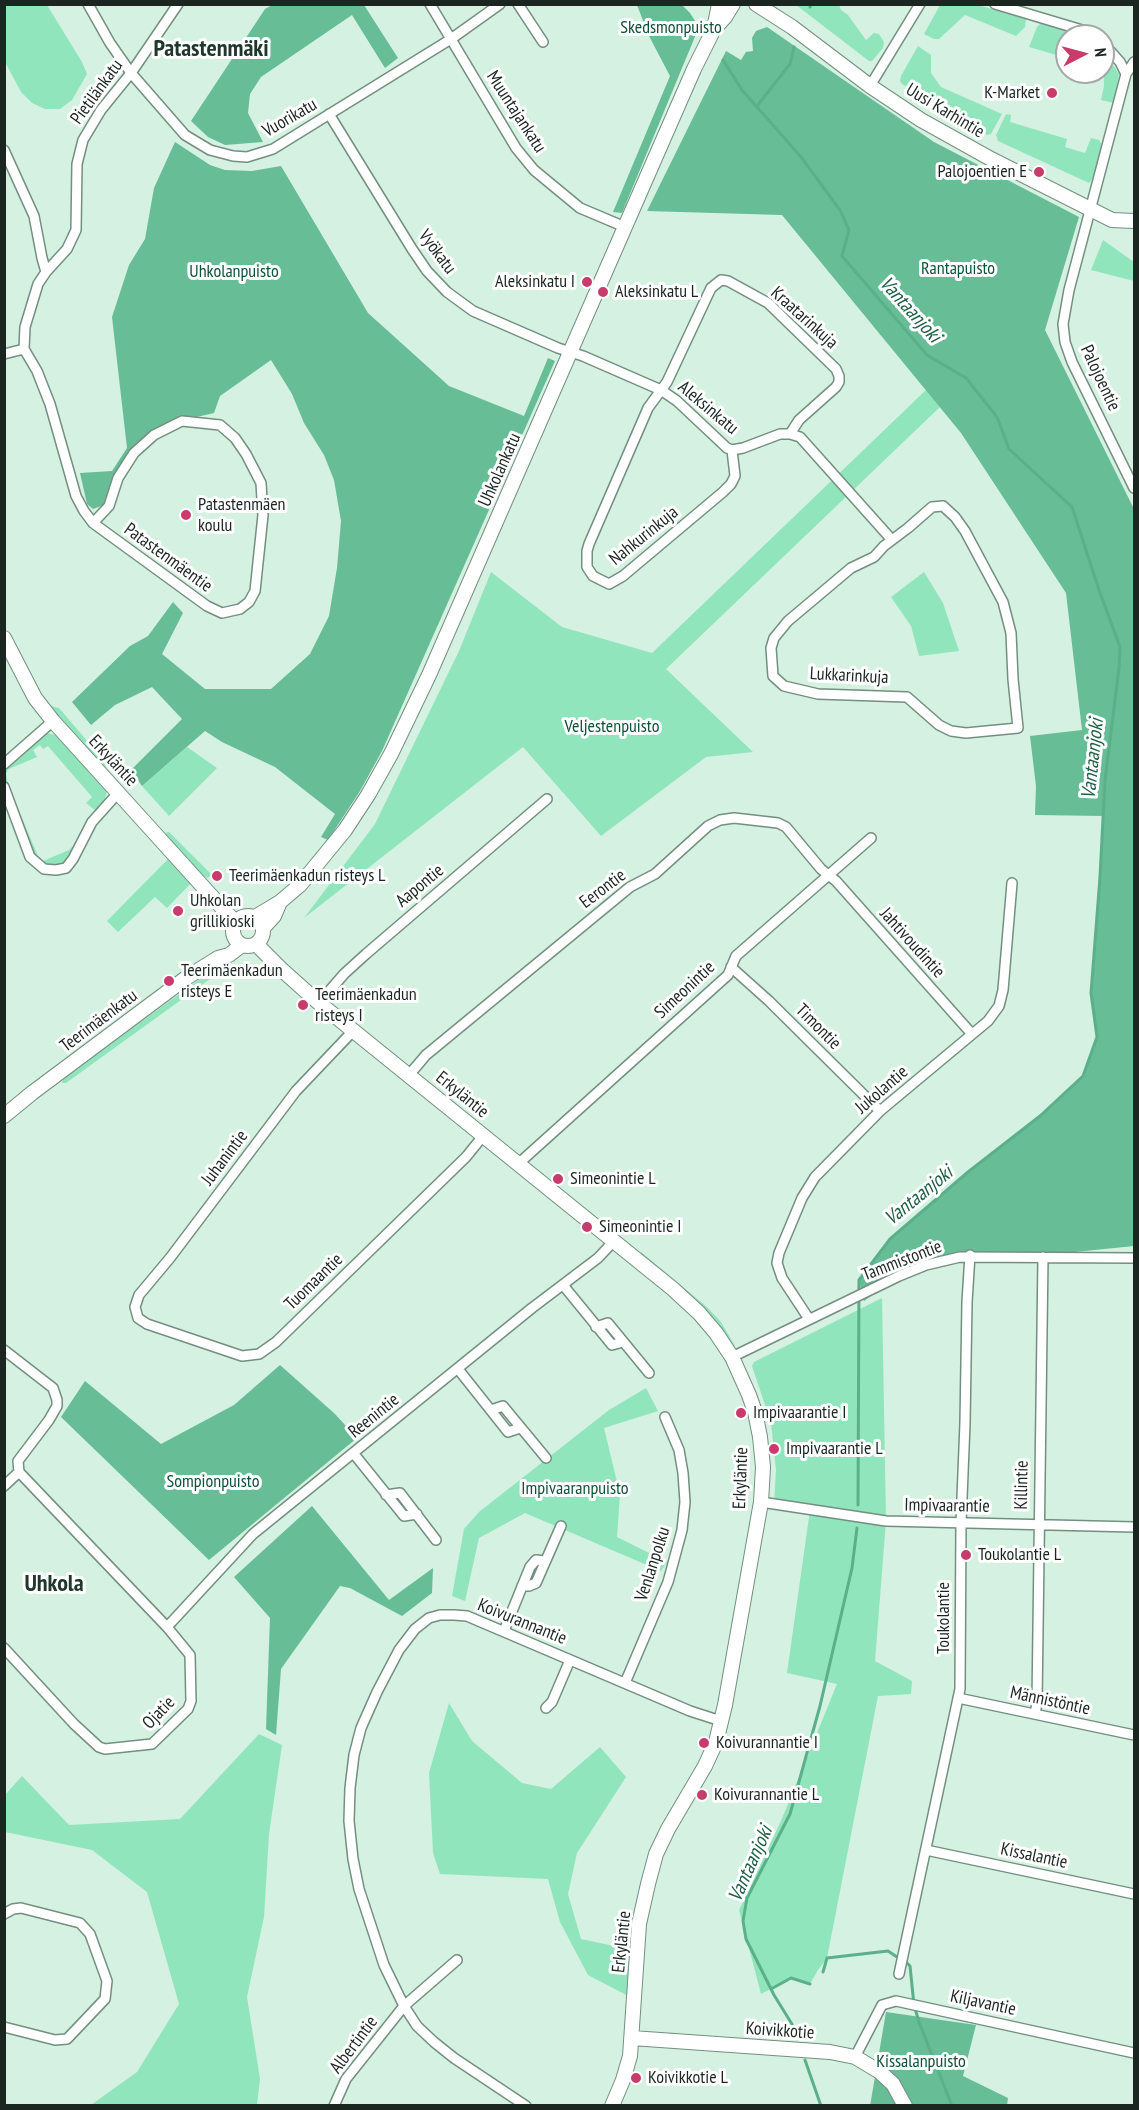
<!DOCTYPE html>
<meta charset="utf-8">
<style>
body{margin:0}
#map{position:relative;width:1139px;height:2110px;overflow:hidden;background:#d4f1e1;font-family:"PT Sans Narrow",sans-serif}
canvas{display:block}
.frame{position:absolute;inset:0;border:6px solid #1b2621;pointer-events:none}
.north{position:absolute;left:1055px;top:24px;width:60px;height:60px;box-sizing:border-box;background:#fff;border:2px solid #a4a8a6;border-radius:50%;rotate:84deg;font-size:16px;font-weight:700;line-height:24px;text-align:center;color:#1b2621}
.north::after{content:'';display:block;margin:auto;width:21px;height:27px;background:#c83b6a;clip-path:polygon(50% 0,100% 100%,50% 72%,0 100%)}
</style>
<div id="map">
<canvas width="1139" height="2110"></canvas>
<div class="frame"></div>
<div class="north">N</div>
</div>
<script>
const g = document.querySelector('canvas').getContext('2d');
g.lineJoin = 'round';
function fill(path, color) {
  g.fillStyle = color;
  g.fill(path, 'evenodd');
}
function shape(rows) {
  const path = new Path2D();
  for (const r of rows) {
    if (r.length === 3) {
      path.moveTo(r[0] + r[2], r[1]);
      path.arc(r[0], r[1], r[2], 0, 2 * Math.PI);
      continue;
    }
    path.moveTo(r[0], r[1]);
    for (let i = 2; i < r.length; i += 2) path.lineTo(r[i], r[i + 1]);
  }
  return path;
}
function strokePath(path, color, width, dash) {
  g.strokeStyle = color;
  g.lineWidth = width;
  g.lineCap = dash ? 'butt' : 'round';
  g.setLineDash(dash || []);
  g.stroke(path);
}
function write(font, color, halo, rows, align = 'center') {
  g.font = font + ' "PT Sans Narrow",sans-serif';
  g.lineWidth = 6;
  g.setLineDash([]);
  g.textBaseline = 'middle';
  g.strokeStyle = halo;
  g.fillStyle = color;
  for (const [text, x, y, turn = 0] of rows) {
    g.save();
    g.translate(x, y);
    g.rotate((+turn || 0) * Math.PI / 180);
    g.textAlign = isNaN(turn) ? turn : align;
    if (halo) g.strokeText(text, 0, 0);
    g.fillText(text, 0, 0);
    g.restore();
  }
}
fill(shape([
 [4,5,47,5,82,62,87,74,72,100,60,109,45,109,32,103,21,92,5,62],
 [796,5,839,5,841,10,848,15,866,40,874,33,879,34,884,42,883,48,872,61,869,61],
 [940,5,978,5,1026,19,1025,27,1016,36,965,15,939,39,934,39,924,34],
 [1041,23,1085,36,1067,36,1067,58,1029,47,1037,27],
 [918,46,931,55,931,73,941,87,1002,114,991,134,987,135,962,121,902,84,900,81,901,76],
 [1103,50,1119,74,1114,103,1101,100,1104,86],
 [1006,114,1011,115,1010,122,1067,139,1065,147,1085,153,1091,138,1099,140,1102,145,1095,172,1091,181,1089,183,998,141,996,135],
 [1103,240,1134,262,1134,281,1091,270],
 [926,390,940,407,666,669,753,752,706,757,601,836,523,747,304,918,375,824,459,651,491,572,562,627,652,653],
 [924,572,943,603,959,651,919,656,911,626,891,597],
 [51,706,59,708,105,762,107,764,105,767,102,768,47,708],
 [46,733,56,735,104,786,107,791,104,802,96,811,86,803,92,797,48,746,43,749,40,745,33,750,37,757,9,769,6,773,8,785,38,856,43,861,69,850,72,847,76,849,64,865,48,867,35,859,4,783,4,767],
 [187,747,217,768,169,816,142,786],
 [167,832,169,832,211,874,211,876,207,878,194,869,165,835],
 [169,858,192,882,167,908,155,897,118,932,107,921],
 [228,959,228,966,66,1083,62,1083,63,1079,103,1049],
 [641,1252,707,1307,721,1322,735,1346,728,1344,639,1255],
 [882,1298,886,1521,875,1661,912,1681,911,1694,878,1696,827,1958,818,1970,810,1984,791,1978,761,1994,739,1910,781,1821,837,1684,787,1673,810,1510,774,1504,776,1470,771,1423,752,1366,754,1362],
 [646,1388,658,1411,604,1428,620,1494,617,1537,667,1562,661,1571,525,1513,479,1538,465,1601,452,1596,464,1529,479,1512,609,1410],
 [449,1703,472,1741,522,1783,551,1789,600,1747,626,1777,577,1853,568,1894,581,1939,638,1951,630,1997,588,1975,560,1922,548,1879,440,1874,433,1853,429,1773],
 [259,1734,282,1745,269,1834,264,1917,247,1997,260,2079,257,2105,91,2105,137,2072,179,2004,147,1892,92,1850,5,1832,5,1795,22,1776,69,1825,180,1819]
]), '#91e5bc');
fill(shape([
 [272,5,364,5,398,58,385,68,352,15,261,77,250,94,248,113,263,142,225,145,208,137,191,121,265,9],
 [637,5,682,5,690,13,699,27,622,213,613,212,670,76,649,36],
 [767,27,934,142,1079,217,1045,330,1134,509,1134,1246,1055,1254,964,1252,899,1276,864,1301,859,1280,890,1239,968,1172,1040,1116,1083,1076,1097,1037,1091,993,1103,816,1035,815,1036,786,1030,736,1082,730,1066,593,961,433,782,215,647,211,726,51,741,60,746,52,753,51,752,38,756,31],
 [175,142,210,165,225,170,252,171,281,166,368,313,449,386,524,416,548,358,555,361,382,751,360,791,328,840,321,837,335,814,275,767,222,742,205,731,142,786,131,770,182,719,152,687,115,705,91,725,72,702,130,646,148,636,173,602,183,613,162,654,205,689,271,689,310,654,329,616,337,568,341,521,334,480,324,455,304,423,292,394,271,360,220,396,214,413,170,423,148,441,143,439,128,455,104,505,93,509,87,504,80,473,112,471,127,448,112,317,129,265,145,239,154,188],
 [280,1365,335,1414,357,1438,209,1560,61,1417,85,1381,161,1444,234,1405],
 [312,1506,389,1600,433,1568,432,1593,402,1616,350,1588,340,1586,281,1669,276,1735,266,1729,270,1618,234,1577],
 [886,2012,976,2025,963,2076,1008,2098,1007,2105,870,2106]
]), '#67bd95');
strokePath(shape([
 [810,7,811,4],
 [723,60,742,90,801,157,840,210,849,230,842,256,927,355,966,378,997,417,1009,449,1072,507,1099,590,1120,647,1119,668,1105,780,1100,877,1091,993,1097,1037,1083,1076,1040,1116,968,1172,890,1239,859,1280,858,1505],
 [757,106,790,64,794,47],
 [907,1963,910,1966,914,2005,919,2022,952,2106],
 [823,1972,827,1958,888,1951,897,1957],
 [771,1989,791,1978,810,1984],
 [795,2029,774,1995,746,1939,743,1921,747,1898,790,1814,820,1706,852,1568,857,1528],
 [805,2060,821,2106]
]), '#5bb089', 3);
const street = shape([
 [88,4,110,43,131,73,185,135,210,150,233,156,247,157,273,149,451,39,500,4],
 [430,4,516,148,534,170,580,208,625,227],
 [518,4,543,42],
 [995,4,1082,30,1094,36],
 [1103,43,1120,62,1126,74],
 [1134,62,1126,74,1069,290,1063,324,1065,342,1072,362,1134,488],
 [870,86,920,4],
 [329,114,412,249,427,271,447,292,473,311,558,348,583,356,661,390,677,401,727,448,732,450,743,448,780,434,790,434,800,437,892,540],
 [4,150,34,216,42,258,46,272,38,284,25,327,24,349,37,371,50,404,76,496,84,511,93,523,207,606,222,613,240,609,249,602,255,591,263,515,261,483,246,454,235,438,220,425,182,421,154,435,134,453,118,478,109,506,93,523],
 [46,272,67,249,76,230,77,164,83,140,101,110,131,73,178,4],
 [4,354,24,349],
 [732,450,735,476,731,484,723,492,623,576,609,584,593,576,587,567,587,551,589,544,648,408,667,382,711,288,721,280,728,281,768,303,836,369,839,376,839,382,836,387,799,420,790,434],
 [943,506,955,517,965,531,1003,602,1011,633,1013,679,1018,728,966,733,951,731,939,725,907,697,818,694,784,686,773,676,771,648,774,638,788,621,851,568,874,557,884,546,908,528,932,507,943,506],
 [4,764,53,721],
 [4,787,30,857,44,869,56,870,66,868,73,859,92,822,118,793],
 [731,967,769,1001,880,1111],
 [319,1003,344,974,366,954,547,799],
 [354,1030,296,1091,170,1258,139,1295,135,1307,138,1318,147,1324,242,1356,259,1354,276,1342,466,1157,483,1136],
 [409,1075,426,1055,630,887,655,874,708,826,720,820,734,818,778,823,786,827,821,869,836,881,971,1033],
 [518,1164,728,975,736,956,871,838],
 [563,1285,612,1345,623,1342],
 [809,1319,782,1278,777,1263,779,1253,802,1198,815,1177,880,1111,988,1021,999,1006,1003,990,1012,883],
 [596,1327,608,1323,649,1373],
 [4,1350,53,1388,57,1400,57,1406,49,1420,18,1461,19,1472,167,1627,190,1655,191,1701,188,1709,152,1744,105,1749,99,1747,74,1724,4,1648],
 [732,1357,899,1276,926,1265,960,1257,1134,1258],
 [458,1369,508,1432,520,1428],
 [491,1410,503,1406,546,1458],
 [354,1454,404,1516,417,1514],
 [4,1486,19,1472],
 [386,1495,400,1493,436,1540],
 [761,1502,886,1521,1134,1527],
 [522,1586,529,1586,536,1583,561,1526],
 [167,1627,253,1534,532,1308,598,1258,613,1242],
 [504,1631,530,1567,536,1560,545,1561],
 [625,1683,668,1582,682,1530,685,1502,683,1473,679,1450,665,1417],
 [958,1698,1134,1735],
 [546,1708,552,1702,570,1660],
 [1035,1714,1037,1703,1043,1257],
 [926,1850,1134,1894],
 [4,1914,13,1909,21,1908,80,1923,90,1934,107,1981,105,1999,67,2039,55,2040,4,2027],
 [899,1974,960,1689,961,1523,965,1423,967,1302,970,1255],
 [855,2057,882,2005,896,2001,1134,2053],
 [334,2106,346,2079,404,2006,457,1960],
 [526,2106,454,2058,434,2042,417,2026,404,2006,384,1965,359,1889,353,1859,349,1821,350,1788,354,1755,361,1728,377,1692,399,1650,415,1629,429,1618,440,1615,454,1615,467,1616,690,1711,721,1721]
]);
const secondary = shape([
 [756,4,792,27,870,86,921,120,991,159,1112,220,1134,221],
 [714,29,725,17,733,4],
 [4,638,35,698,53,721,235,922],
 [248,931,15],
 [255,917,280,902,300,885,345,830,368,795,391,754,429,675,694,69,714,29,719,4],
 [263,928,274,916,280,902],
 [256,944,281,969,319,1003,673,1289,699,1313,716,1333,732,1357,749,1395,755,1412,760,1437,763,1467,761,1502,725,1705,716,1742,705,1766,668,1829,656,1854,648,1884,639,1924,630,2056,623,2080,612,2106],
 [4,1116,32,1093,186,978,218,958,229,955,242,945],
 [632,2038,830,2052,855,2057,880,2072,893,2084,905,2106]
]);
strokePath(street, '#748f81', 12);
strokePath(secondary, '#748f81', 16);
strokePath(street, '#fff', 9);
strokePath(secondary, '#fff', 14);
for (const [x, y, r, color] of [
 [1052,93,6,"#c83b6a"],
 [1039,172,6,"#c83b6a"],
 [587,282,6,"#c83b6a"],
 [603,292,6,"#c83b6a"],
 [186,515,6,"#c83b6a"],
 [217,876,6,"#c83b6a"],
 [178,911,6,"#c83b6a"],
 [169,981,6,"#c83b6a"],
 [303,1005,6,"#c83b6a"],
 [558,1179,6,"#c83b6a"],
 [587,1227,6,"#c83b6a"],
 [741,1413,6,"#c83b6a"],
 [774,1449,6,"#c83b6a"],
 [966,1555,6,"#c83b6a"],
 [704,1743,6,"#c83b6a"],
 [702,1795,6,"#c83b6a"],
 [636,2078,6,"#c83b6a"]
]) {
  const dot = new Path2D();
  dot.arc(x, y, r, 0, 2 * Math.PI);
  g.fillStyle = color;
  g.fill(dot);
  strokePath(dot, '#fff', 2);
}
write('18px', '#0c5238', '#fff', [
 ["Skedsmonpuisto",671,28],
 ["Rantapuisto",958,269],
 ["Uhkolanpuisto",234,272],
 ["Veljestenpuisto",612,727],
 ["Sompionpuisto",213,1482],
 ["Impivaaranpuisto",575,1489],
 ["Kissalanpuisto",921,2062]
]);
write('18px', '#1b2621', '#fff', [
 ["Pietilänkatu",97,92,-54],
 ["Uusi Karhintie",945,111,31],
 ["Muuntajankatu",516,112,57],
 ["Vuorikatu",290,118,-30],
 ["Vyökatu",437,252,53],
 ["Kraatarinkuja",804,318,42],
 ["Palojoentie",1100,378,65],
 ["Aleksinkatu",708,408,40],
 ["Uhkolankatu",500,470,-66],
 ["Nahkurinkuja",644,536,-39],
 ["Patastenmäentie",168,558,36],
 ["Lukkarinkuja",849,676,3],
 ["Erkyläntie",113,761,47],
 ["Aapontie",420,886,-40],
 ["Eerontie",603,889,-37],
 ["Jahtivoudintie",912,943,48],
 ["Simeonintie",685,990,-43],
 ["Teerimäenkatu",99,1021,-37],
 ["Timontie",818,1027,45],
 ["Jukolantie",882,1090,-41],
 ["Erkyläntie",462,1095,39],
 ["Juhanintie",225,1158,-53],
 ["Tammistontie",902,1261,-21],
 ["Tuomaantie",314,1282,-44],
 ["Reenintie",374,1416,-39],
 ["Erkyläntie",741,1478,-88],
 ["Killintie",1022,1485,-89],
 ["Impivaarantie",947,1506,1],
 ["Venlanpolku",653,1564,-72],
 ["Toukolantie",944,1618,-90],
 ["Koivurannantie",522,1622,22],
 ["Männistöntie",1050,1701,12],
 ["Ojatie",159,1713,-46],
 ["Kissalantie",1034,1856,12],
 ["Erkyläntie",622,1942,-84],
 ["Kiljavantie",983,2003,12],
 ["Koivikkotie",780,2031,4],
 ["Albertintie",354,2045,-53]
]);
write('18px', '#1b2621', '#fff', [
 ["K-Market",1040,93,"right"],
 ["Palojoentien E",1027,172,"right"],
 ["Aleksinkatu I",575,282,"right"],
 ["Aleksinkatu L",615,292],
 ["Patastenmäen",198,505],
 ["koulu",198,526],
 ["Teerimäenkadun risteys L",229,876],
 ["Uhkolan",190,901],
 ["grillikioski",190,922],
 ["Teerimäenkadun",181,971],
 ["risteys E",181,992],
 ["Teerimäenkadun",315,995],
 ["risteys I",315,1016],
 ["Simeonintie L",570,1179],
 ["Simeonintie I",599,1227],
 ["Impivaarantie I",753,1413],
 ["Impivaarantie L",786,1449],
 ["Toukolantie L",978,1555],
 ["Koivurannantie I",716,1743],
 ["Koivurannantie L",714,1795],
 ["Koivikkotie L",648,2078]
], 'left');
write('italic 20px', '#1f6045', '#fff', [
 ["Vantaanjoki",910,310,48],
 ["Vantaanjoki",1093,759,-84],
 ["Vantaanjoki",919,1196,-39],
 ["Vantaanjoki",751,1864,-66]
]);
write('bold 24px', '#20382c', '#fff', [
 ["Patastenmäki",211,49],
 ["Uhkola",54,1584]
]);
</script>
